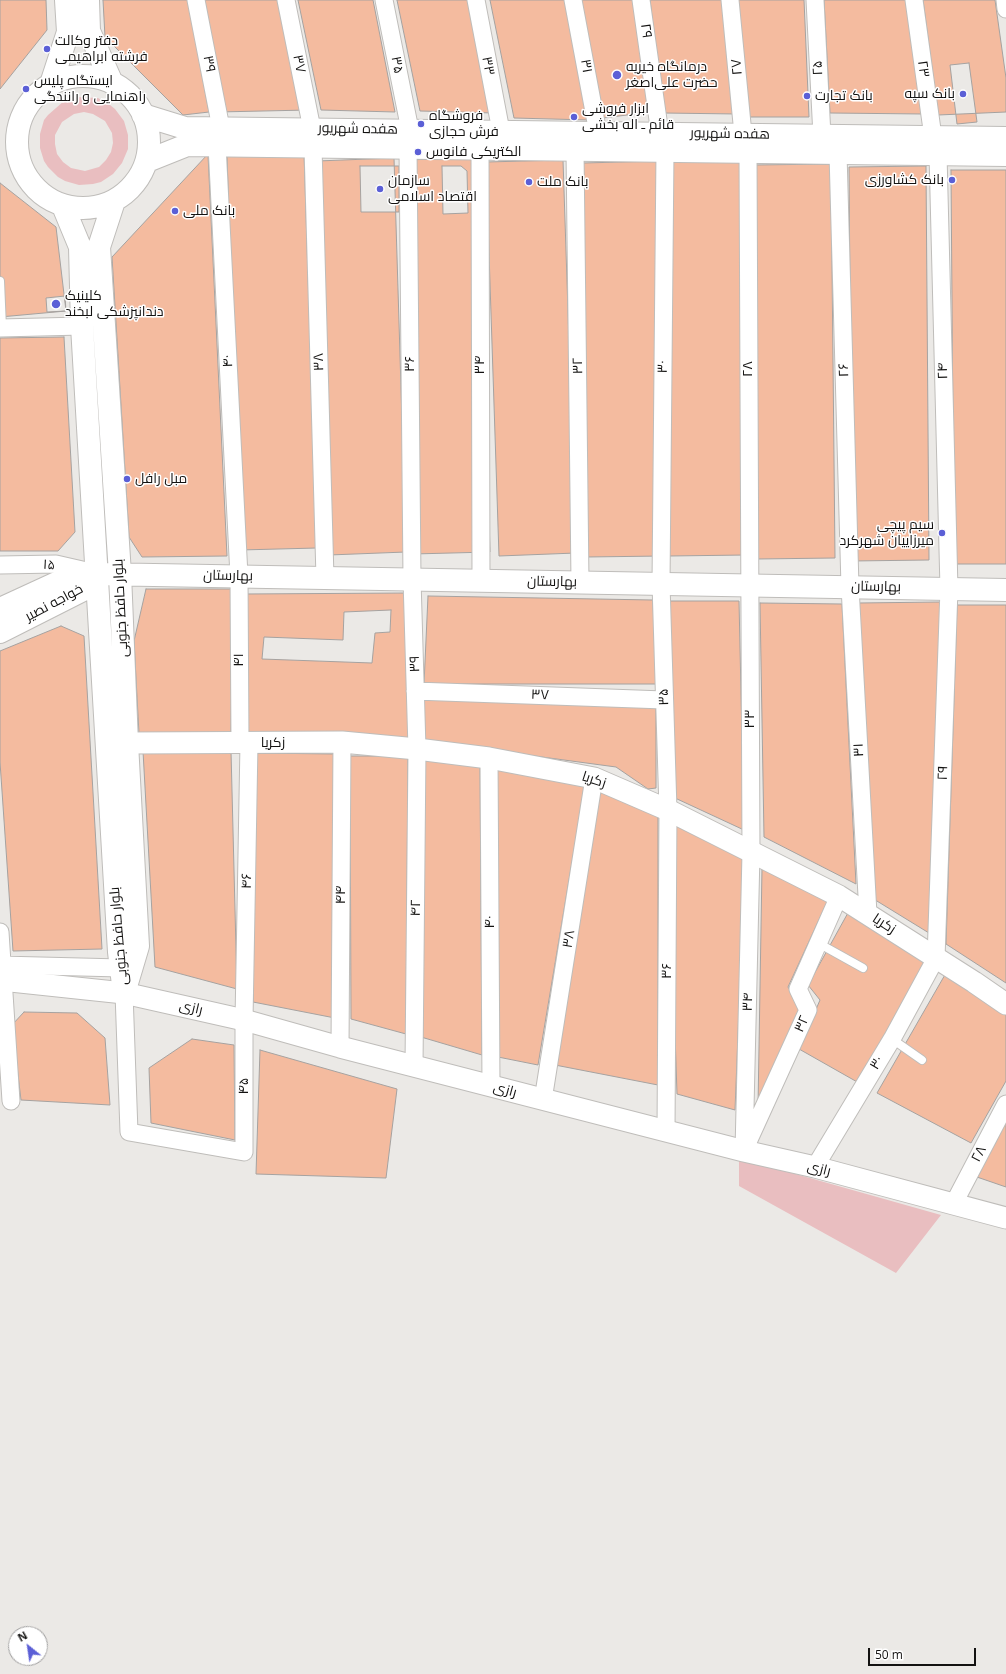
<!DOCTYPE html>
<meta charset="utf-8">
<style>
body{margin:0}
#map{position:relative;width:1006px;height:1674px;overflow:hidden;background:#ebe9e6;font-family:"Open Sans",sans-serif}
canvas{display:block}
.north{position:absolute;left:8px;top:1626px;width:40px;height:40px;box-sizing:border-box;background:#fff;border:1px solid #a1a0a0;border-radius:50%;rotate:330deg;font-size:11px;font-weight:700;line-height:16px;text-align:center;color:#131211}
.north::after{content:'';display:block;margin:auto;width:14px;height:18px;background:#5b5fd6;clip-path:polygon(50% 0,100% 100%,50% 72%,0 100%)}
.scale{position:absolute;left:868px;top:1648px;width:108px;height:18px;box-sizing:border-box;border:2px solid #131211;border-top:0;padding-left:5px;font-size:12px;line-height:14px;white-space:nowrap;color:#131211;-webkit-text-stroke:3px #fff;paint-order:stroke}
</style>
<div id="map">
<canvas width="1006" height="1674"></canvas>
<div class="north">N</div>
<div class="scale">50 m</div>
</div>
<script>
const g = document.querySelector('canvas').getContext('2d');
g.lineJoin = 'round';
function fill(path, color) {
  g.fillStyle = color;
  g.fill(path, 'evenodd');
}
function shape(rows) {
  const path = new Path2D();
  for (const r of rows) {
    if (r.length === 3) {
      path.moveTo(r[0] + r[2], r[1]);
      path.arc(r[0], r[1], r[2], 0, 2 * Math.PI);
      continue;
    }
    path.moveTo(r[0], r[1]);
    for (let i = 2; i < r.length; i += 2) path.lineTo(r[i], r[i + 1]);
  }
  return path;
}
function strokePath(path, color, width, dash) {
  g.strokeStyle = color;
  g.lineWidth = width;
  g.lineCap = dash ? 'butt' : 'round';
  g.setLineDash(dash || []);
  g.stroke(path);
}
function write(font, color, halo, rows, align = 'center') {
  g.font = font + ' "Open Sans",Cairo,sans-serif';
  g.lineWidth = 3;
  g.setLineDash([]);
  g.textBaseline = 'middle';
  g.strokeStyle = halo;
  g.fillStyle = color;
  for (const [text, x, y, turn = 0] of rows) {
    g.save();
    g.translate(x, y);
    g.rotate((+turn || 0) * Math.PI / 180);
    g.textAlign = isNaN(turn) ? turn : align;
    if (halo) g.strokeText(text, 0, 0);
    g.fillText(text, 0, 0);
    g.restore();
  }
}
fill(shape([
 [77,97,98,98,110,105,115,109,124,121,128,135,128,149,122,163,113,174,101,182,93,184,79,185,65,181,58,177,48,167,44,161,40,148,40,134,44,120,48,115,64,101],
 [84,112,93,114,105,121,112,133,113,143,111,152,106,160,99,167,85,171,71,168,63,162,57,154,55,144,55,135,62,122,74,114],
 [739,1158,941,1215,896,1273,739,1186]
]), '#e9bec0');
const building = shape([
 [0,0,46,0,47,30,0,89,0,0],
 [103,0,188,0,209,112,183,115,105,37,103,0],
 [199,0,284,0,308,110,218,112,199,0],
 [298,0,373,0,395,112,321,110,298,0],
 [397,0,472,0,494,113,420,111,397,0],
 [490,0,565,0,589,120,514,118,490,0],
 [579,0,635,0,651,112,603,118,579,0],
 [650,0,724,0,737,114,663,113,650,0],
 [737,0,804,0,809,117,749,117,737,0],
 [824,0,907,0,923,114,830,113,824,0],
 [923,0,995,0,1006,78,1006,112,938,115,923,0],
 [969,63,977,122,957,124,950,65,969,63],
 [304,153,317,548,240,550,227,156,304,153],
 [208,154,227,556,142,557,129,537,112,257,208,154],
 [394,158,406,552,329,555,317,161,394,158],
 [478,158,490,552,413,554,401,160,478,158],
 [563,160,576,553,499,556,486,162,563,160],
 [742,160,746,555,669,556,665,162,742,160],
 [660,161,663,556,586,557,583,163,660,161],
 [831,164,835,558,757,559,754,165,831,164],
 [360,166,399,166,399,212,361,212,360,166],
 [442,166,461,166,467,171,468,213,443,214,442,166],
 [926,166,929,560,852,561,849,167,926,166],
 [951,170,1006,170,1006,564,954,564,951,170],
 [0,183,56,227,66,311,0,317,0,183],
 [65,296,66,311,47,312,46,298,65,296],
 [64,337,75,532,58,551,0,551,0,338,64,337],
 [146,589,233,589,231,735,139,734,134,641,146,589],
 [408,593,410,739,245,734,244,594,408,593],
 [428,596,653,600,656,684,424,684,428,596],
 [668,601,739,601,744,830,675,798,668,601],
 [941,602,929,933,872,898,858,603,941,602],
 [760,603,842,604,856,884,764,837,760,603],
 [957,605,1006,605,1006,983,946,944,957,605],
 [391,610,390,632,375,633,372,663,262,659,264,637,343,640,344,612,391,610],
 [61,626,84,636,102,949,13,951,0,762,0,651,61,626],
 [422,699,656,705,656,788,648,789,616,767,423,741,422,699],
 [143,751,231,751,237,989,155,967,143,751],
 [256,753,335,754,335,1018,253,1002,256,753],
 [350,756,408,756,406,1034,351,1019,350,756],
 [424,758,480,766,482,1055,421,1037,424,758],
 [496,769,585,785,538,1065,498,1057,496,769],
 [598,791,658,813,658,1085,555,1065,598,791],
 [668,822,745,860,735,1110,677,1094,668,822],
 [762,868,829,898,788,987,801,1009,758,1107,762,868],
 [849,911,926,964,859,1083,799,1049,820,1000,808,985,849,911],
 [946,973,1006,1015,1006,1081,971,1143,877,1093,946,973],
 [24,1012,77,1013,105,1038,110,1105,21,1100,12,1025,24,1012],
 [192,1039,234,1045,235,1140,151,1123,149,1068,192,1039],
 [260,1050,397,1089,386,1178,256,1174,260,1050],
 [1006,1119,1006,1187,974,1176,1006,1119]
]);
fill(building, '#f4bb9f');
strokePath(building, '#a5a2a0', 1);
const service = shape([
 [0,281,2,328],
 [818,943,863,968],
 [892,1039,922,1060]
]);
const minor = shape([
 [196,0,221,128],
 [286,0,312,129],
 [384,0,410,130],
 [476,0,501,131],
 [573,0,598,133],
 [641,0,660,134],
 [730,0,743,134],
 [815,0,822,136],
 [914,0,933,137],
 [1005,0,1006,9],
 [217,145,239,576,240,743],
 [313,147,325,578],
 [408,148,412,579,417,749,414,1066],
 [480,148,481,581],
 [575,150,580,582],
 [665,151,661,584,668,810,666,1131],
 [838,153,850,587,868,914],
 [0,328,82,326],
 [0,565,56,564,91,572],
 [415,691,664,700],
 [489,758,491,1086],
 [0,932,11,1101],
 [0,965,121,968],
 [124,993,129,1132,244,1152,244,1020,249,743],
 [340,1047,342,742],
 [543,1100,594,778],
 [747,1144,808,1010,798,989,839,896],
 [744,1151,751,853,748,152],
 [815,1167,892,1039,936,958,949,589,938,154],
 [953,1205,1006,1104]
]);
const tertiary = shape([
 [127,743,342,742,417,749,489,758,594,778,668,810,839,896,974,982,1006,1004],
 [0,980,124,993,244,1020,340,1047,744,1151,815,1167,1006,1218]
]);
const secondary = shape([
 [88,0,89,31,112,83],
 [83,142,66],
 [51,84,68,32,66,0],
 [143,115,185,128,1006,138],
 [147,161,187,145,1006,155],
 [63,206,80,247,82,326,119,952,124,993,138,946,127,743,120,574,99,247,114,201],
 [0,609,61,581,78,576,97,574,1006,590],
 [0,632,85,589,97,574]
]);
strokePath(service, '#bfbdba', 10);
strokePath(minor, '#bfbdba', 19);
strokePath(tertiary, '#bfbdba', 23);
strokePath(secondary, '#bfbdba', 24);
strokePath(service, '#fff', 8);
strokePath(minor, '#fff', 17);
strokePath(tertiary, '#fff', 21);
strokePath(secondary, '#fff', 22);
for (const [x, y, r, color] of [
 [47,49,4,"#5b5fd6"],
 [617,75,5,"#5b5fd6"],
 [26,89,4,"#5b5fd6"],
 [963,94,4,"#5b5fd6"],
 [807,96,4,"#5b5fd6"],
 [574,117,4,"#5b5fd6"],
 [421,124,4,"#5b5fd6"],
 [418,152,4,"#5b5fd6"],
 [952,180,4,"#5b5fd6"],
 [529,182,4,"#5b5fd6"],
 [380,189,4,"#5b5fd6"],
 [175,211,4,"#5b5fd6"],
 [56,304,5,"#5b5fd6"],
 [127,479,4,"#5b5fd6"],
 [942,533,4,"#5b5fd6"]
]) {
  const dot = new Path2D();
  dot.arc(x, y, r, 0, 2 * Math.PI);
  g.fillStyle = color;
  g.fill(dot);
  strokePath(dot, '#fff', 1.5);
}
write('14px', '#131211', '#fff', [
 ["۲۹",646,31,82],
 ["۳۹",209,64,79],
 ["۳۷",299,64,79],
 ["۳۵",397,65,79],
 ["۳۳",488,66,79],
 ["۳۱",586,66,80],
 ["۲۷",737,67,-95],
 ["۲۵",818,68,-93],
 ["۲۳",923,69,82],
 ["هفده شهریور",358,129,1],
 ["هفده شهریور",730,134,1],
 ["۴۰",228,361,-93],
 ["۳۸",319,362,-92],
 ["۳۶",410,364,-90],
 ["۳۴",480,365,-90],
 ["۳۲",578,366,-91],
 ["۳۰",663,367,-89],
 ["۲۸",748,369,-90],
 ["۲۶",844,370,-92],
 ["۲۴",943,371,-92],
 ["۱۵",49,565,3],
 ["بهارستان",228,576,1],
 ["بهارستان",552,582,1],
 ["بهارستان",876,587,1],
 ["خواجه نصیر",54,603,-28],
 ["بلوار حافظ جنوبی",121,608,-93],
 ["۴۱",239,660,-90],
 ["۳۹",415,664,-92],
 ["۳۷",540,695,2],
 ["۳۵",664,697,-92],
 ["۳۳",750,719,-90],
 ["زکریا",273,743],
 ["۳۱",859,750,-93],
 ["۲۹",943,773,-88],
 ["زکریا",594,780,18],
 ["۴۶",247,881,-89],
 ["۴۴",341,895,-90],
 ["۴۲",416,908,-89],
 ["۴۰",490,922,-90],
 ["زکریا",884,924,33],
 ["بلوار حافظ جنوبی",119,936,-95],
 ["۳۸",569,939,-81],
 ["۳۶",667,971,-90],
 ["۳۴",748,1002,-89],
 ["رازی",191,1008,13],
 ["۳۲",802,1024,-66],
 ["۳۰",877,1063,-59],
 ["۴۵",244,1086,-90],
 ["رازی",505,1090,15],
 ["۲۸",979,1154,-62],
 ["رازی",819,1169,14]
]);
write('14px', '#131211', '#fff', [
 ["دفتر وکالت",55,41],
 ["فرشته ابراهیمی",55,57],
 ["درمانگاه خیریه",626,67],
 ["حضرت علی‌اصغر",626,83],
 ["ایستگاه پلیس",34,81],
 ["راهنمایی و رانندگی",34,97],
 ["بانک سپه",955,94,"right"],
 ["بانک تجارت",815,96],
 ["ابزار فروشی",582,109],
 ["قائم ـ اله بخشی",582,125],
 ["فروشگاه",429,116],
 ["فرش حجازی",429,132],
 ["الکتریکی فانوس",426,152],
 ["بانک کشاورزی",944,180,"right"],
 ["سازمان",388,181],
 ["اقتصاد اسلامی",388,197],
 ["بانک ملت",537,182],
 ["بانک ملی",183,211],
 ["کلینیک",65,296],
 ["دندانپزشکی لبخند",65,312],
 ["مبل رافل",135,479],
 ["سیم پیچی",934,525,"right"],
 ["میرزاییان شهرکرد",934,541,"right"]
], 'left');
</script>
